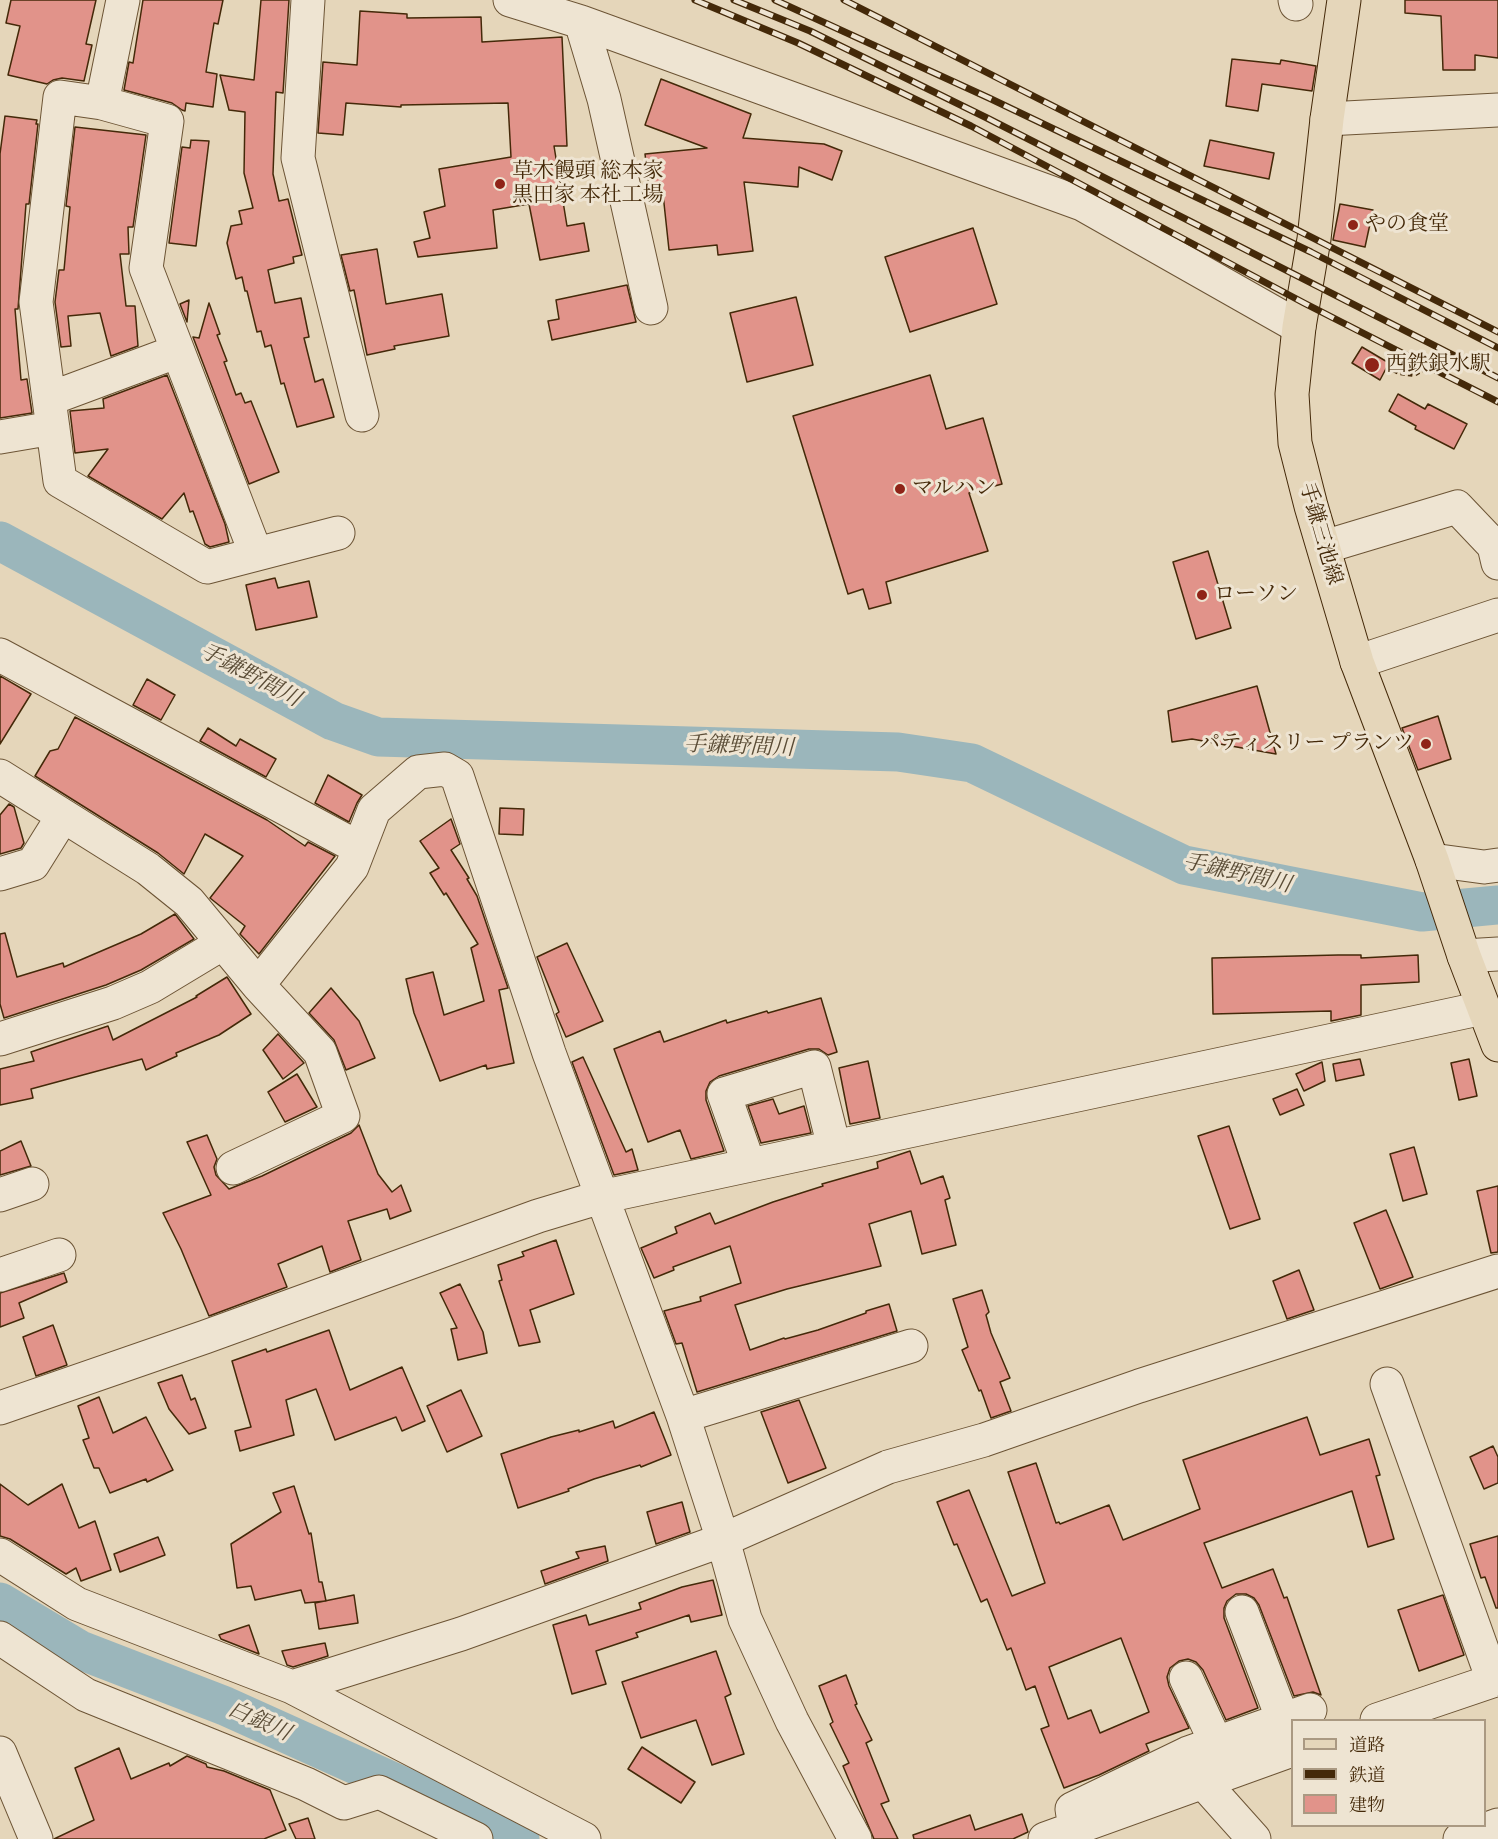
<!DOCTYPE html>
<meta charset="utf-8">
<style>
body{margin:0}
#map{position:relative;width:1498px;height:1839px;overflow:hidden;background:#e5d6ba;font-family:"Gentium Book Plus","Noto Serif JP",serif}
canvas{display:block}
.legend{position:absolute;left:1291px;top:1719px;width:195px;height:108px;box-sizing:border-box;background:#eee4d2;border:2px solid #aa9982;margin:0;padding:8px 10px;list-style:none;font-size:18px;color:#442909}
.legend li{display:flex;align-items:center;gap:12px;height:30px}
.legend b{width:30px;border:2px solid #aa9982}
</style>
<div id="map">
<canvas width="1498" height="1839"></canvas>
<ul class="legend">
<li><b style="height:8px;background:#e5d6ba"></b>道路</li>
<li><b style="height:8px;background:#442909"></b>鉄道</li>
<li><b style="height:16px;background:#e1938a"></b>建物</li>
</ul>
</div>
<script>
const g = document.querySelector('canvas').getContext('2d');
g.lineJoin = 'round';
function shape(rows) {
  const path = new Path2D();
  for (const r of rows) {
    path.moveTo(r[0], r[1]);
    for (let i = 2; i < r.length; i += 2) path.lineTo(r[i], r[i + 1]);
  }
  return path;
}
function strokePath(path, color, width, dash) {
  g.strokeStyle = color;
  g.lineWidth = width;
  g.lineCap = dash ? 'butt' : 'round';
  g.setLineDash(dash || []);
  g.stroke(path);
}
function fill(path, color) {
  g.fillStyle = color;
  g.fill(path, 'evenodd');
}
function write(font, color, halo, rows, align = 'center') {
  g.font = font + ' "Gentium Book Plus","Noto Serif JP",serif';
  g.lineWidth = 6;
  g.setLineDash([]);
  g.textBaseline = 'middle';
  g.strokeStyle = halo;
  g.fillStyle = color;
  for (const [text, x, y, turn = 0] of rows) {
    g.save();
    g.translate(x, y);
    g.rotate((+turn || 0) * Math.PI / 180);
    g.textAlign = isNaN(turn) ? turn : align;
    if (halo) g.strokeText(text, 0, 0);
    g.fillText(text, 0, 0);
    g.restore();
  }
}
strokePath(shape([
 [0,541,333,721,378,737,898,752,972,763,1184,865,1422,912,1498,905],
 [0,1602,80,1650,225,1706,520,1839]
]), '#9bb6bb', 39);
const building = shape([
 [11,0,96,0,86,44,92,45,84,81,62,78,53,80,47,84,8,75,20,26,6,23,11,0],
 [143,0,223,0,218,24,214,23,206,72,217,74,213,107,186,103,185,111,182,110,172,103,124,90,129,62,133,63,143,0],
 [261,0,289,0,283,93,276,92,273,174,279,201,288,199,302,255,293,257,294,263,268,270,275,303,301,298,309,337,304,338,315,382,323,379,334,417,297,427,284,383,281,384,271,345,265,347,261,331,257,332,247,291,245,291,242,277,236,279,227,243,231,226,242,224,239,211,253,208,244,173,245,112,229,110,220,75,254,80,261,0],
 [1405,0,1498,0,1498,58,1475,55,1475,70,1443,70,1441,16,1405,13,1405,0],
 [360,11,407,14,407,18,481,17,482,42,562,37,567,146,554,146,567,226,584,223,589,251,540,260,529,204,493,210,497,248,418,257,414,242,430,238,424,212,445,206,439,169,511,157,508,103,401,105,401,107,346,103,343,135,318,133,323,62,357,65,360,11],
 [1232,59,1280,64,1281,60,1316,66,1312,91,1262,84,1258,111,1226,106,1232,59],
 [661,79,751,114,743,138,824,144,842,151,832,180,799,167,798,187,744,182,753,251,718,255,717,245,669,250,663,194,650,195,645,154,707,148,645,125,661,79],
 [5,116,37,120,36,124,38,124,29,204,26,204,18,309,15,309,21,380,27,379,32,413,0,418,0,154,5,116],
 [75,127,146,135,133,227,128,227,129,254,120,254,126,306,135,306,138,346,111,356,100,313,68,316,71,346,61,347,55,302,59,270,64,270,70,207,66,206,75,127],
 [191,140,209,141,196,246,169,243,182,147,190,148,191,140],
 [1210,140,1274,153,1269,179,1204,166,1210,140],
 [1340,204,1373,210,1365,247,1333,240,1340,204],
 [973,228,997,304,910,332,885,257,973,228],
 [377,249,386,304,442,294,449,336,394,346,395,349,367,355,354,290,350,291,341,255,377,249],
 [627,285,636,322,552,340,548,321,559,319,556,300,627,285],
 [796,297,813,365,747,382,730,313,796,297],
 [189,300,187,322,180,304,189,300],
 [209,303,220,334,217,335,227,361,224,362,236,395,241,393,245,403,251,401,279,472,249,484,193,337,199,338,209,303],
 [1362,347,1389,363,1380,380,1352,363,1362,347],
 [167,375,225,524,229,542,210,547,205,544,193,511,190,512,184,493,162,519,88,476,108,449,75,453,70,411,104,408,103,399,167,375],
 [930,375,946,429,983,418,1002,484,969,493,988,551,886,582,891,603,869,609,863,589,848,594,793,416,930,375],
 [1398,394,1425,409,1428,404,1467,424,1454,449,1415,429,1416,426,1389,411,1398,394],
 [1208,551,1231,628,1196,639,1173,562,1208,551],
 [275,578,278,588,309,581,317,617,256,630,246,585,275,578],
 [0,676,31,694,0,744,0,676],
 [147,679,175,695,161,720,133,705,147,679],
 [1257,686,1276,754,1192,739,1172,742,1168,711,1257,686],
 [1438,716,1451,759,1418,770,1402,728,1438,716],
 [75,717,267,820,305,846,308,842,335,856,259,954,240,934,245,926,210,898,243,856,205,834,184,874,158,853,35,776,50,751,58,749,75,717],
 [208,728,236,746,240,739,276,759,266,777,200,741,208,728],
 [328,775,362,795,357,803,349,822,315,803,328,775],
 [9,804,14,807,24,843,21,848,0,854,0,815,9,804],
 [500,808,524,809,523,835,499,834,500,808],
 [451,819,460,844,451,850,469,878,467,879,477,896,508,988,499,990,514,1063,487,1069,486,1065,440,1081,414,1013,406,979,433,972,444,1015,484,1001,471,948,478,944,446,893,444,895,430,873,439,868,420,841,451,819],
 [175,914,194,939,141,970,106,985,4,1018,0,1004,0,934,5,933,17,977,63,963,64,967,141,934,175,914],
 [567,943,603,1021,566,1037,556,1014,559,1012,537,957,567,943],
 [1338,955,1361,955,1361,958,1418,955,1419,982,1361,985,1361,1015,1331,1021,1331,1011,1213,1014,1212,958,1338,955],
 [227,977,251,1014,219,1035,176,1053,177,1056,146,1070,142,1059,31,1089,33,1098,0,1105,0,1069,34,1061,31,1052,108,1026,113,1040,197,997,196,996,227,977],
 [331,988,359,1021,375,1058,346,1070,334,1040,309,1013,331,988],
 [821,998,837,1052,828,1055,819,1049,809,1049,719,1076,710,1082,706,1091,706,1100,724,1151,691,1159,680,1130,648,1142,614,1049,660,1031,664,1042,726,1020,727,1023,767,1011,768,1013,821,998],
 [278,1034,304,1063,283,1079,263,1050,278,1034],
 [583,1057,626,1152,632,1149,638,1170,614,1175,572,1062,583,1057],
 [1360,1059,1364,1075,1336,1081,1333,1064,1360,1059],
 [1469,1059,1477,1096,1459,1100,1451,1063,1469,1059],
 [868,1061,880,1118,850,1124,839,1068,868,1061],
 [1322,1062,1325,1081,1304,1091,1296,1074,1322,1062],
 [297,1074,317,1107,285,1122,268,1092,297,1074],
 [1297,1089,1304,1105,1280,1115,1273,1099,1297,1089],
 [773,1099,779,1114,804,1106,811,1133,761,1143,748,1106,773,1099],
 [359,1125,378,1174,392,1192,401,1185,411,1211,390,1219,387,1209,348,1221,361,1260,330,1272,322,1246,278,1264,287,1287,209,1316,181,1249,163,1213,211,1195,187,1142,207,1135,217,1159,214,1167,216,1175,229,1189,262,1176,351,1133,359,1125],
 [1229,1126,1260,1219,1230,1229,1198,1136,1229,1126],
 [21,1141,31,1166,0,1175,0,1151,21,1141],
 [1414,1147,1427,1194,1403,1201,1390,1154,1414,1147],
 [910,1151,921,1184,943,1176,950,1198,945,1200,956,1245,922,1254,911,1211,869,1224,881,1266,787,1289,735,1305,750,1350,784,1338,785,1339,818,1330,866,1313,866,1311,889,1304,897,1331,697,1392,682,1343,676,1344,664,1311,701,1301,700,1297,741,1283,730,1246,673,1267,674,1270,654,1278,641,1248,677,1233,675,1227,710,1213,715,1224,773,1202,823,1186,822,1184,878,1168,877,1162,910,1151],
 [1498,1186,1498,1252,1491,1253,1477,1191,1498,1186],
 [1386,1210,1413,1277,1380,1289,1354,1223,1386,1210],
 [556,1240,574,1294,530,1310,540,1342,519,1346,499,1281,502,1280,498,1265,524,1256,522,1252,556,1240],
 [1299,1270,1314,1310,1287,1319,1273,1281,1299,1270],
 [64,1273,67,1282,19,1303,24,1318,0,1327,0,1293,64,1273],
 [460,1284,483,1332,487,1353,458,1360,451,1329,457,1328,440,1293,460,1284],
 [982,1290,989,1312,986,1315,991,1333,1010,1378,1000,1382,1011,1411,991,1418,981,1390,979,1391,962,1350,968,1347,953,1299,982,1290],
 [53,1325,67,1365,36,1376,23,1337,53,1325],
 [329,1330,350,1390,402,1367,425,1421,402,1431,396,1417,335,1440,316,1389,286,1400,294,1435,240,1451,235,1431,251,1427,232,1361,266,1349,267,1352,329,1330],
 [182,1375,191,1400,195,1398,206,1428,189,1434,169,1409,158,1383,182,1375],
 [461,1390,482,1436,447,1452,427,1406,461,1390],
 [99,1397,113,1433,146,1417,173,1470,147,1482,146,1479,110,1493,99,1468,94,1468,83,1440,89,1438,78,1406,99,1397],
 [799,1400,826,1468,788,1483,761,1412,799,1400],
 [654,1412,671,1455,641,1467,640,1465,594,1479,568,1489,569,1491,518,1508,501,1454,551,1437,579,1430,579,1432,613,1421,615,1428,654,1412],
 [1307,1417,1320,1455,1369,1439,1380,1475,1376,1476,1394,1539,1368,1547,1352,1491,1204,1543,1222,1588,1273,1569,1284,1598,1287,1597,1321,1695,1313,1692,1294,1696,1259,1605,1254,1598,1246,1594,1236,1594,1227,1601,1224,1608,1224,1618,1258,1708,1226,1720,1203,1670,1196,1662,1188,1659,1179,1661,1170,1668,1167,1677,1169,1686,1189,1728,1146,1744,1149,1751,1099,1775,1064,1788,1041,1729,1049,1726,1035,1686,1026,1690,1011,1648,1007,1650,987,1599,981,1602,957,1544,954,1545,937,1502,969,1490,1012,1596,1045,1583,1008,1472,1036,1463,1056,1523,1059,1522,1060,1524,1109,1505,1123,1540,1200,1509,1183,1460,1307,1417],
 [1121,1638,1149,1712,1100,1733,1091,1710,1068,1719,1049,1667,1121,1638],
 [1493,1446,1498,1457,1498,1483,1484,1489,1470,1457,1493,1446],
 [0,1484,28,1505,62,1484,79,1528,95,1521,111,1570,81,1581,76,1568,66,1574,10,1539,0,1536,0,1484],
 [294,1486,309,1534,311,1533,319,1582,322,1582,326,1601,305,1603,301,1590,255,1600,251,1586,237,1588,231,1544,281,1512,273,1493,294,1486],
 [682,1502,690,1532,656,1544,647,1512,682,1502],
 [1498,1536,1498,1608,1496,1608,1485,1577,1481,1578,1470,1544,1498,1536],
 [158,1537,165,1555,120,1572,114,1554,158,1537],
 [605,1546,608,1561,545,1584,541,1571,579,1558,576,1552,605,1546],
 [713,1580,722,1615,691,1622,689,1615,636,1633,638,1637,596,1651,606,1684,572,1694,553,1625,586,1615,589,1625,641,1609,639,1603,682,1587,713,1580],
 [354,1595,358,1623,319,1629,315,1603,354,1595],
 [1443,1595,1464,1655,1419,1671,1398,1610,1443,1595],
 [249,1625,259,1654,221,1639,219,1635,249,1625],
 [325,1643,328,1656,293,1667,287,1665,282,1651,325,1643],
 [716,1651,731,1694,725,1697,744,1754,712,1765,696,1720,641,1738,622,1682,716,1651],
 [846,1675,857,1704,855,1705,872,1740,866,1743,889,1801,881,1804,898,1839,874,1839,843,1766,849,1763,830,1724,833,1722,819,1686,846,1675],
 [642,1747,695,1782,681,1803,628,1769,642,1747],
 [119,1748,131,1779,169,1763,170,1766,187,1756,206,1764,207,1767,224,1771,270,1790,286,1830,264,1839,54,1839,94,1820,75,1768,119,1748],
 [1022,1814,1028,1832,1013,1839,914,1839,913,1835,970,1815,975,1830,1022,1814],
 [308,1818,315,1839,296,1839,289,1824,308,1818]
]);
fill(building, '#e1938a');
strokePath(building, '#442909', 1.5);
const minor = shape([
 [123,0,102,103,60,97,36,302,60,481,207,567,338,533],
 [308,0,298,158,362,415],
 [510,0,581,22,1082,204,1299,327],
 [1295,0,1296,4],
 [581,22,604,99,651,308],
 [102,103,167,121,146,268,256,554],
 [1327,119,1498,110],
 [49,399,178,351],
 [0,437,53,428],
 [1324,547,1457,507,1494,546,1498,563],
 [0,655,359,848],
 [1357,662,1498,615],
 [0,776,148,869,189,902,258,985,320,1052,343,1116,233,1168],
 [1432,860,1484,867,1498,865],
 [0,874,33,864,63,816],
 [1464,956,1498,954],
 [258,985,352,867,374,810,418,772,445,769,457,776,549,1053,683,1416,723,1540,745,1619,792,1721,855,1839],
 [0,1039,113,1003,150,987,223,943],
 [749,1165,724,1094,814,1067,834,1147],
 [0,1195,32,1184],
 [0,1275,59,1255],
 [1387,1384,1493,1680],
 [0,1408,205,1337,538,1216,601,1197,1483,1008],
 [683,1416,911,1346],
 [0,1555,77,1604,292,1687,584,1839],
 [1242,1612,1283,1720],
 [0,1638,86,1695,306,1784,344,1803,379,1792,476,1839],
 [1186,1678,1216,1743],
 [292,1687,461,1634,723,1540,888,1467,984,1440,1139,1386,1498,1271],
 [1377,1720,1498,1679],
 [0,1753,36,1839],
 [1203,1782,1254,1839],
 [1075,1829,1072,1809,1188,1753,1310,1710],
 [1045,1839,1292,1750],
 [1460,1839,1498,1825]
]);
const major = shape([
 [1344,0,1327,119,1314,239,1299,327,1292,394,1295,443,1311,506,1357,662,1432,860,1464,956,1498,1045]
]);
strokePath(minor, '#6c5435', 35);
strokePath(major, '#442909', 35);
strokePath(shape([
 [1387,367,1399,373,1414,375,1423,370,1428,362]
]), '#442909', 4, [4.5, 3]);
strokePath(minor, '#eee4d2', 33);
strokePath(major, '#e5d6ba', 33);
const rail = shape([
 [695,0,798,43,971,126,1304,303,1498,402],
 [734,0,810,31,987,118,1498,378],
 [775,0,989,98,1311,252,1498,348],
 [844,0,1498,332]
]);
strokePath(rail, '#442909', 7);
strokePath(rail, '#eee4d2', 4.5, [14]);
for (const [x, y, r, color] of [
 [500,184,6,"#8f2418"],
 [1353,225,6,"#8f2418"],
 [1372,365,8,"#8f2418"],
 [900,489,6,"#8f2418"],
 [1202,595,6,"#8f2418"],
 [1426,744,6,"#8f2418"]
]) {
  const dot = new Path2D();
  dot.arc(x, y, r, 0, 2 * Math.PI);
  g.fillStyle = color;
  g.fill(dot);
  strokePath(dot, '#eee4d2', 2);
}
write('21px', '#442909', '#eee4d2', [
 ["草木饅頭 総本家",512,172],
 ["黒田家 本社工場",512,196],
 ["やの食堂",1365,225],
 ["西鉄銀水駅",1386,365],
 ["マルハン",912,489],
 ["ローソン",1214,595],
 ["パティスリー プランツ",1414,744,"right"]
], 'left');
write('21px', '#442909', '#eee4d2', [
 ["手鎌三池線",1320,534,74]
]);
write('italic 22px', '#5a4c36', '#eee4d2', [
 ["手鎌野間川",250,676,28],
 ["手鎌野間川",739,747,2],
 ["手鎌野間川",1237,874,13],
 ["白銀川",259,1722,24]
]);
</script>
